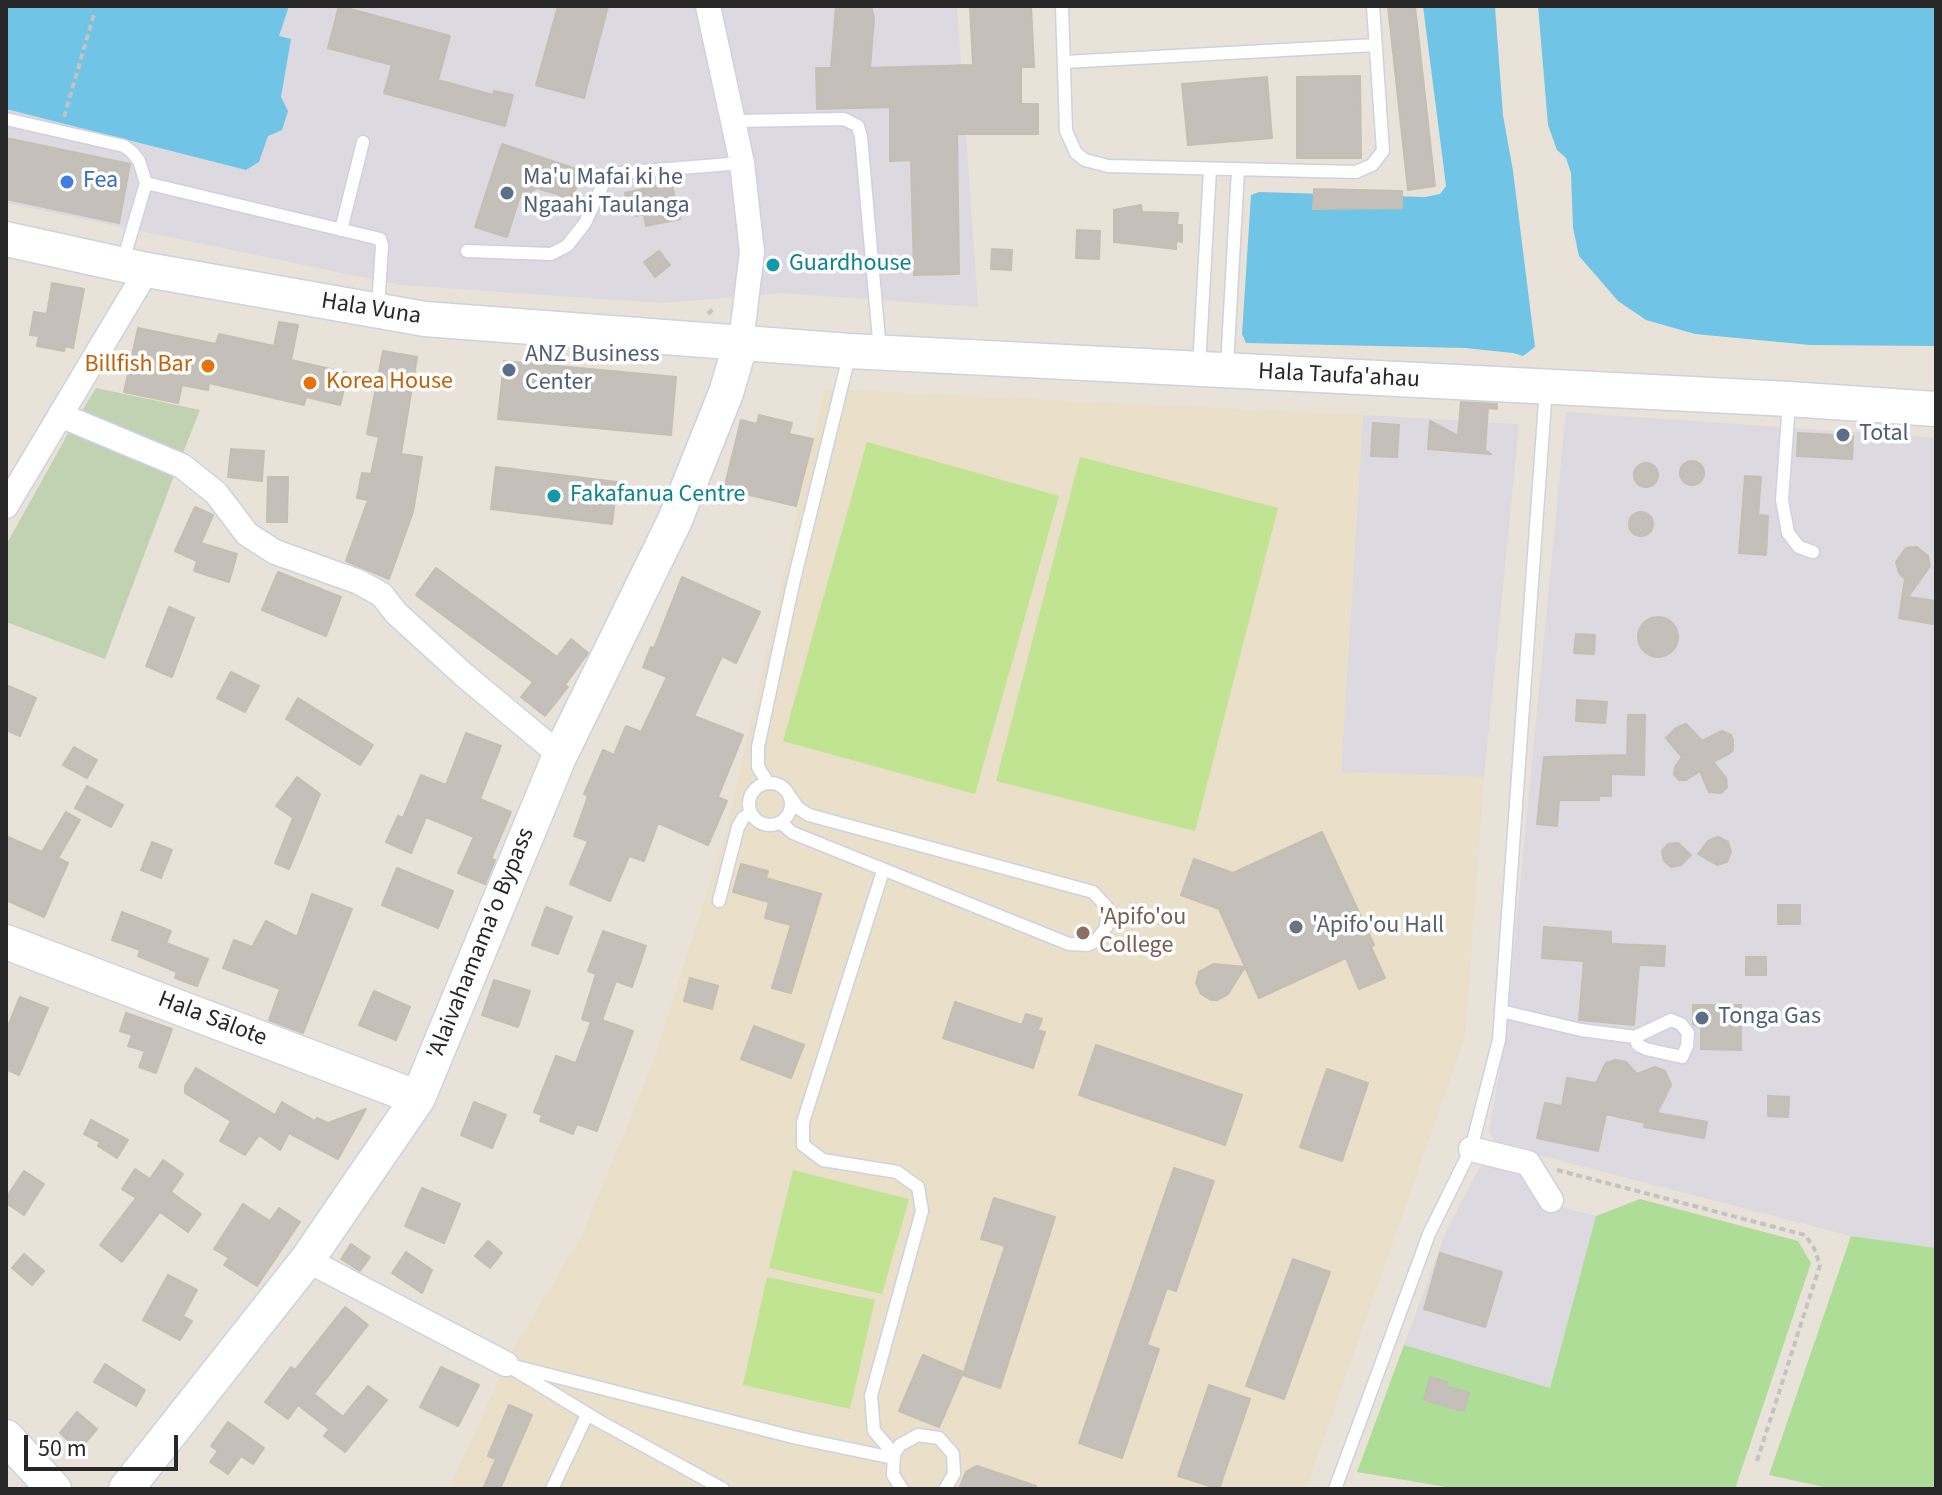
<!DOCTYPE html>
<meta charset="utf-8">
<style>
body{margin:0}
#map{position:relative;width:1942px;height:1495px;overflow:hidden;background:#e9e2d9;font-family:"Source Sans 3",sans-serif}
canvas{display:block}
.frame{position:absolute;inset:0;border:8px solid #272727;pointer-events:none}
.scale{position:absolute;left:24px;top:1435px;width:154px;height:36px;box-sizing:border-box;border:4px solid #272727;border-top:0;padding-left:10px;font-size:24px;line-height:28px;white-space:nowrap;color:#272727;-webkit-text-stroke:6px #fff;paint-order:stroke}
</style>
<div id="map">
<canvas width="1942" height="1495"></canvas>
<div class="frame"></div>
<div class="scale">50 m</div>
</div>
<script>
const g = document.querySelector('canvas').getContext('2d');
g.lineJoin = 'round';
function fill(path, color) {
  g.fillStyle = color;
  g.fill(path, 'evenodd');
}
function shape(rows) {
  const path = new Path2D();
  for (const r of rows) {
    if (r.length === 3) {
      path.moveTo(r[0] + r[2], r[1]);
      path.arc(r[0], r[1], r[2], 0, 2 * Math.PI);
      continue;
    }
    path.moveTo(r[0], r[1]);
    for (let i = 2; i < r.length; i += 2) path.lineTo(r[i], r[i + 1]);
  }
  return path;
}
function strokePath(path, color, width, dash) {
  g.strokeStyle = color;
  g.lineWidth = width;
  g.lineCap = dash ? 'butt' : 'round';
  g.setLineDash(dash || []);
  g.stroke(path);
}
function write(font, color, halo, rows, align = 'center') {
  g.font = font + ' "Source Sans 3",sans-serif';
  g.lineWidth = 7;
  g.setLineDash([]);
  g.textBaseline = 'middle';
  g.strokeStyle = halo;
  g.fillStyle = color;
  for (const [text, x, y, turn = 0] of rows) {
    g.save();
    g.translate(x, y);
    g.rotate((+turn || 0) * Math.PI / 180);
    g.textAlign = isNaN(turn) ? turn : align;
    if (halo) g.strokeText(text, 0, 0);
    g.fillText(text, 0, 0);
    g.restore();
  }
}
fill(shape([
 [289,6,957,6,978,307,782,293,661,303,400,285,6,203,6,109,246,170,259,162,281,97,290,40,278,36],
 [1566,412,1936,438,1936,1248,1851,1236,1496,1144,1489,1132,1505,1040],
 [1363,415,1519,424,1484,777,1341,773],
 [1493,1164,1523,1173,1538,1201,1596,1216,1550,1388,1404,1345,1447,1229,1480,1167]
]), '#dcd9e1');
fill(shape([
 [825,389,1363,415,1341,772,1484,777,1465,1037,1306,1489,449,1489,511,1353,582,1235,653,1063,727,829]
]), '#eadfc8');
fill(shape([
 [1640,1199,1798,1241,1811,1263,1736,1486,1739,1489,1458,1489,1357,1472,1404,1345,1550,1388,1596,1216],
 [1851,1236,1936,1248,1936,1489,1833,1489,1769,1475]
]), '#aedd97');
fill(shape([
 [96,388,200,410,181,458,82,418,82,411],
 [70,430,175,473,105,659,6,622,6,545]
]), '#c0d2b1');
fill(shape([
 [867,442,1059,496,975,794,783,741],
 [1080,457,1278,508,1195,831,996,781],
 [793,1170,909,1199,882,1294,769,1268],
 [767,1277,875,1300,850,1409,743,1385]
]), '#c1e493');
fill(shape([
 [6,6,289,6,279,36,291,39,281,97,288,111,282,130,268,136,259,162,246,170,6,109],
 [1423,6,1495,6,1503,115,1513,171,1535,347,1523,356,1513,353,1465,348,1246,343,1242,334,1251,195,1259,192,1425,197,1440,194,1446,186],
 [1538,6,1936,6,1936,346,1810,345,1695,334,1646,320,1618,301,1579,256,1573,228,1571,173,1566,158,1557,150,1548,125]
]), '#70c5e6');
const building = shape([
 [339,6,450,36,438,80,493,95,494,91,513,95,505,126,384,93,392,65,328,48,339,6],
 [558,6,608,6,584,98,536,85,558,6],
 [836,6,871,6,874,18,870,68,973,65,970,6,1031,6,1034,67,1021,67,1021,104,1038,104,1038,134,957,134,959,274,914,275,911,160,890,161,890,107,817,109,816,68,831,68,836,6],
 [1388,6,1415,6,1435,186,1408,190,1388,6],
 [1360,76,1361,158,1297,158,1297,77,1360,76],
 [1267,77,1272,138,1188,145,1182,84,1267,77],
 [6,138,130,164,119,223,6,199,6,138],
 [502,144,582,171,572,199,537,188,519,199,507,237,475,227,502,144],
 [671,182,680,219,646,226,644,214,636,216,635,209,628,210,625,193,671,182],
 [1314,189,1402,191,1402,208,1313,209,1314,189],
 [1141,205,1142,212,1178,213,1177,225,1182,225,1182,242,1176,241,1176,249,1114,242,1114,210,1141,205],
 [1077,230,1100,231,1099,259,1076,258,1077,230],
 [992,249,1012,250,1011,270,991,269,992,249],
 [659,251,670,265,655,277,644,262,659,251],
 [52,283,84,289,73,348,65,346,64,351,37,346,39,336,30,335,34,312,47,314,52,283],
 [279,322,298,325,291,360,348,373,340,405,306,397,304,405,209,383,208,390,182,385,178,403,124,392,138,328,216,344,219,334,274,346,279,322],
 [383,351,417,357,401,454,422,457,413,512,389,579,346,561,368,500,357,498,362,473,371,474,379,437,367,434,383,351],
 [504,361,676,377,671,435,498,419,504,361],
 [1461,402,1497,404,1497,409,1488,408,1485,450,1491,454,1428,449,1430,421,1458,436,1461,402],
 [759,415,792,423,789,434,813,439,796,506,724,489,741,420,757,424,759,415],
 [1373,423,1399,425,1397,457,1371,456,1373,423],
 [1798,433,1853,436,1852,459,1797,456,1798,433],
 [231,449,264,451,262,481,228,477,231,449],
 [1692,473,12],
 [1646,475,12],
 [496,467,617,482,612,524,491,509,496,467],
 [1745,476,1761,477,1758,515,1768,516,1766,555,1739,553,1745,476],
 [268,477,288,477,287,522,267,522,268,477],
 [195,507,213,515,201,543,237,554,229,582,194,571,197,561,175,551,195,507],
 [1641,524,12],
 [1917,547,1928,556,1930,566,1908,597,1936,601,1933,624,1899,618,1905,579,1899,573,1896,562,1906,548,1917,547],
 [436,568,557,657,571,639,588,653,565,685,568,687,545,716,521,697,533,682,416,595,436,568],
 [278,572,341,597,326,636,262,610,278,572],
 [682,577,760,612,736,663,722,656,694,716,743,735,718,797,727,801,708,845,658,823,644,861,629,856,610,901,570,884,588,841,574,836,588,796,584,794,603,750,614,755,626,726,641,732,667,677,643,667,651,647,654,648,682,577],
 [169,607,194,618,172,677,146,666,169,607],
 [1658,637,20],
 [1576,634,1595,635,1594,654,1574,653,1576,634],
 [231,672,259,686,245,712,217,698,231,672],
 [6,685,36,698,20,736,6,730,6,685],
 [298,698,373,745,360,765,286,719,298,698],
 [1577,700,1607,702,1605,723,1576,721,1577,700],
 [1628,715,1645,715,1644,775,1611,774,1611,796,1599,796,1599,800,1559,800,1557,826,1537,824,1544,757,1627,755,1628,715],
 [1686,724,1702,741,1722,731,1731,735,1733,740,1733,750,1730,753,1713,762,1726,778,1727,787,1721,793,1709,792,1700,771,1686,780,1679,780,1674,774,1675,767,1682,757,1666,738,1676,728,1686,724],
 [466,733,501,746,480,799,511,812,491,859,495,860,485,884,458,873,474,837,426,817,411,853,386,842,398,816,403,818,421,775,446,785,466,733],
 [74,747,97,760,87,778,63,765,74,747],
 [297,777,320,794,289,869,275,863,293,818,276,806,297,777],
 [87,786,123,805,111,827,75,808,87,786],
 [66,812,80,820,58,858,68,863,44,917,6,900,6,836,42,852,66,812],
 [1322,832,1374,945,1371,947,1385,978,1359,989,1346,958,1259,998,1219,909,1181,895,1194,859,1233,873,1322,832],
 [1718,837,1728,842,1731,852,1727,862,1717,865,1698,854,1708,841,1718,837],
 [152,842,172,850,161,878,141,870,152,842],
 [1678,843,1691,855,1681,865,1671,867,1664,861,1662,851,1668,844,1678,843],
 [741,864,768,871,766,878,821,894,791,993,772,988,791,925,765,918,769,902,733,892,741,864],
 [397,868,453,891,438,928,382,905,397,868],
 [312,894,352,909,303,1033,269,1020,280,989,223,968,234,940,252,947,266,921,297,937,312,894],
 [1778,905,1800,905,1800,924,1778,924,1778,905],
 [546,907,572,917,558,954,532,945,546,907],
 [122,912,171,931,166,943,208,959,197,986,175,978,177,972,138,956,140,950,112,940,122,912],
 [1544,927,1611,932,1611,944,1665,946,1664,966,1639,965,1634,1025,1579,1020,1584,961,1542,958,1544,927],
 [603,931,646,946,632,987,616,981,602,1020,633,1031,597,1131,577,1124,573,1134,540,1121,542,1115,534,1112,556,1056,576,1063,591,1022,582,1019,596,974,588,971,603,931],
 [1746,957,1766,957,1766,975,1746,975,1746,957],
 [1214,964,1245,967,1228,994,1217,1000,1211,1000,1201,994,1196,983,1199,972,1214,964],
 [690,978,718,986,712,1009,684,1001,690,978],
 [494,980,530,991,518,1027,482,1015,494,980],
 [374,991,410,1007,396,1040,359,1025,374,991],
 [20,997,48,1008,19,1075,6,1069,6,1031,20,997],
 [955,1002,1022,1025,1026,1014,1042,1019,1038,1030,1045,1032,1033,1068,943,1038,955,1002],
 [1693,1005,1741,1005,1741,1050,1701,1049,1701,1027,1693,1024,1693,1005],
 [126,1013,172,1029,156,1073,139,1067,145,1051,128,1046,132,1035,120,1031,126,1013],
 [754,1026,804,1045,791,1078,741,1059,754,1026],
 [1096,1045,1242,1095,1225,1145,1079,1095,1096,1045],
 [1616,1060,1626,1062,1637,1074,1655,1067,1665,1071,1671,1085,1657,1113,1707,1122,1704,1138,1644,1127,1645,1123,1606,1114,1598,1151,1537,1138,1545,1103,1562,1106,1567,1078,1596,1083,1606,1063,1616,1060],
 [196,1068,275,1115,282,1102,315,1121,317,1118,328,1123,366,1109,338,1159,289,1133,280,1150,259,1135,245,1155,220,1141,231,1121,185,1093,185,1086,196,1068],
 [1327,1069,1368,1083,1342,1161,1300,1147,1327,1069],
 [1768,1096,1789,1097,1788,1117,1768,1116,1768,1096],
 [474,1102,506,1115,492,1148,461,1135,474,1102],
 [91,1120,128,1140,117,1158,98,1146,100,1142,84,1134,91,1120],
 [163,1160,183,1174,171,1192,201,1214,188,1232,160,1212,122,1262,100,1245,136,1198,122,1189,135,1169,150,1179,163,1160],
 [1174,1168,1214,1181,1176,1291,1167,1288,1147,1345,1159,1349,1122,1458,1079,1443,1174,1168],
 [24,1171,44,1184,24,1215,6,1203,6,1198,24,1171],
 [422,1188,460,1204,444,1243,405,1226,422,1188],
 [994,1198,1055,1217,1000,1388,963,1375,1005,1246,981,1239,994,1198],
 [243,1204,270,1221,279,1208,300,1222,257,1286,224,1265,229,1258,214,1249,243,1204],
 [488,1241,502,1253,490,1268,475,1256,488,1241],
 [351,1244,370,1257,360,1271,341,1259,351,1244],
 [406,1252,432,1270,422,1293,392,1273,406,1252],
 [1440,1253,1502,1272,1485,1327,1424,1309,1440,1253],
 [24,1254,44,1271,32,1285,12,1268,24,1254],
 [1293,1259,1330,1272,1284,1399,1246,1386,1293,1259],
 [168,1275,197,1290,183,1316,192,1321,180,1340,143,1320,168,1275],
 [345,1307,368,1325,314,1394,343,1417,368,1386,387,1400,345,1452,324,1436,329,1429,298,1405,288,1419,265,1402,291,1367,295,1370,345,1307],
 [923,1355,963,1372,939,1427,899,1411,923,1355],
 [105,1364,145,1390,136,1406,94,1382,105,1364],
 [441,1367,479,1385,458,1426,420,1407,441,1367],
 [1430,1377,1447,1382,1446,1386,1469,1393,1464,1411,1424,1400,1430,1377],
 [1209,1385,1250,1399,1219,1489,1178,1476,1209,1385],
 [509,1405,532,1415,500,1489,483,1489,496,1459,488,1456,509,1405],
 [77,1412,97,1429,79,1450,60,1433,77,1412],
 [228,1422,264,1448,253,1464,241,1456,228,1474,210,1462,218,1451,211,1446,228,1422],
 [977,1466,1036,1486,1035,1489,959,1489,966,1472,977,1466]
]);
fill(building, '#c4bfb8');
strokePath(building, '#c4beb3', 2);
const lane = shape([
 [1062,6,1066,131,1076,153,1085,160,1108,166,1356,172,1372,165,1383,151,1373,6],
 [1064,62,1375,45],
 [6,119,124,146,132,152,139,161,146,183,123,261],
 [733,121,844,119,858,126,861,137,880,351],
 [146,183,380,239,382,246,378,307],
 [341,230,363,142],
 [467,251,551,254,567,246,585,223,605,180,619,173,742,163],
 [1227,366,1238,170],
 [1199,367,1210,169],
 [1789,402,1782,500,1788,533,1799,547,1813,552],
 [770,804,21],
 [768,783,758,767,758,747,793,584,850,352],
 [781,823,793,833,1069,944,1087,945,1096,941,1107,926,1106,906,1093,892,809,815,798,808,791,798],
 [883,871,803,1122,803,1145,823,1160,897,1172,918,1187,922,1211,871,1396,874,1431,894,1454],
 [719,901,738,827,743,818,751,813],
 [1501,1011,1581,1030,1635,1037,1671,1020,1681,1024,1688,1033,1687,1046,1682,1057,1646,1049,1638,1045,1635,1037],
 [506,1364,797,1438,893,1458],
 [515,1370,599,1421,723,1489],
 [552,1489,587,1415],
 [902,1489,893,1475,894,1454,900,1445,918,1435,939,1438,953,1454,954,1474,945,1489],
 [1335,1489,1429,1234,1471,1149,1499,1040,1546,388]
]);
const street = shape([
 [708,6,742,163,752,252,741,342],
 [60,415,182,466,216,493,247,534,275,552,359,582,382,595,396,613,464,675,560,755],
 [6,506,147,270],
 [1471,1149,1528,1163,1551,1200],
 [307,1260,506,1364]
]);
const secondary = shape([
 [6,239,147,270,425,319,850,351,1789,399,1936,409],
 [6,942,418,1098],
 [6,1437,54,1489],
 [126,1489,307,1260,418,1098,560,755,675,520,726,393,741,342]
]);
strokePath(lane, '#ced1df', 15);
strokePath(street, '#ced1df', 27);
strokePath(secondary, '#ced1df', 37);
strokePath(shape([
 [64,117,94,14],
 [708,314,715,307],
 [1557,1170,1805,1235,1814,1248,1820,1265,1756,1464]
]), '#c3c3c3', 4, [6, 4]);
strokePath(lane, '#fff', 12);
strokePath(street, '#fff', 24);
strokePath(secondary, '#fff', 34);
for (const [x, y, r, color] of [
 [67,182,8,"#3f7fe0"],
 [507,193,8,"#5c6f8a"],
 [773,265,8,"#0f9aa8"],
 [208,366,8,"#e8710a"],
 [509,370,8,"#5c6f8a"],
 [310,383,8,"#e8710a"],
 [1843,435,8,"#5c6f8a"],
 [554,496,8,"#0f9aa8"],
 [1296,927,8,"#6b7280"],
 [1083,933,8,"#8d6e63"],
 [1702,1018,8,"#5c6f8a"]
]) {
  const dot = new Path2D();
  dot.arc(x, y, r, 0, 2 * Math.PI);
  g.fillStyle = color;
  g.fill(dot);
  strokePath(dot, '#fff', 3);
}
write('24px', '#4e5e75', '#fff', [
 ["Ma'u Mafai ki he",523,179],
 ["Ngaahi Taulanga",523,207],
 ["ANZ Business",525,356],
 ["Center",525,384],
 ["Total",1859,435],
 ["Tonga Gas",1718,1018]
], 'left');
write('24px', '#366cbe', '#fff', [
 ["Fea",83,182]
], 'left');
write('24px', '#0d838f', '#fff', [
 ["Guardhouse",789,265],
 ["Fakafanua Centre",570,496]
], 'left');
write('24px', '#272727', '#fff', [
 ["Hala Vuna",371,310,9],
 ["Hala Taufa'ahau",1339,377,3],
 ["'Alaivahamama'o Bypass",482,944,-68],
 ["Hala Sālote",212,1020,21]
]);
write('24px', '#c56008', '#fff', [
 ["Billfish Bar",192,366],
 ["Korea House",326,383,"left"]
], 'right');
write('24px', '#785e54', '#fff', [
 ["'Apifo'ou",1099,919],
 ["College",1099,947]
], 'left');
write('24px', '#5b616d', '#fff', [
 ["'Apifo'ou Hall",1312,927]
], 'left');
</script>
